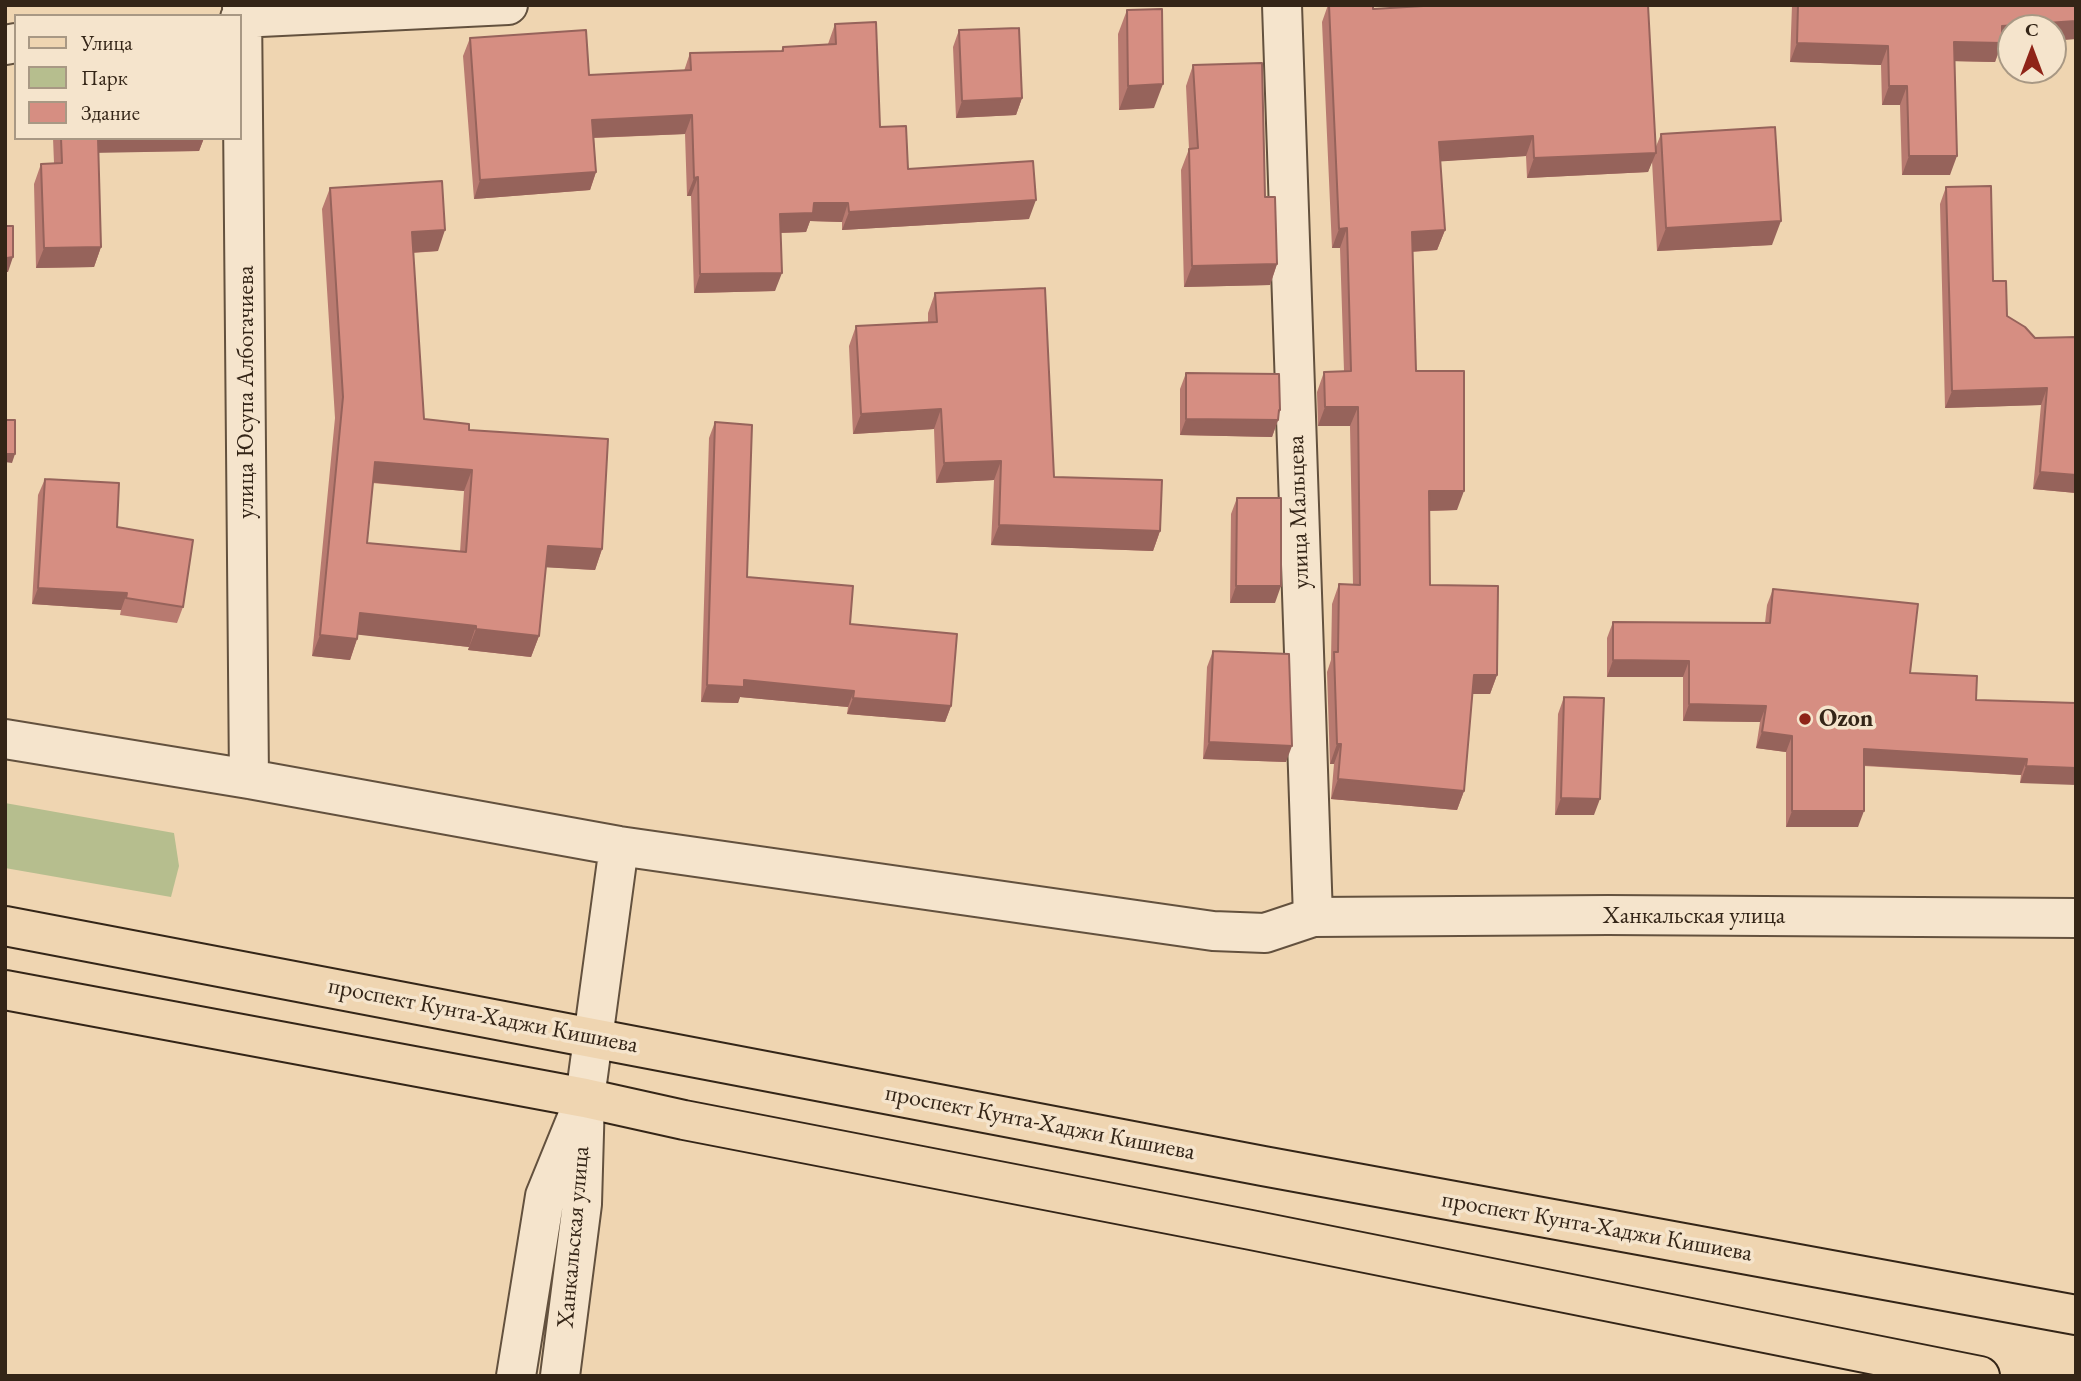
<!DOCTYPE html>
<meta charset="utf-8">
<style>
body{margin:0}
#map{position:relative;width:2081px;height:1381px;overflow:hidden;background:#efd5b1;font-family:"EB Garamond",serif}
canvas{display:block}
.frame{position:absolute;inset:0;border:7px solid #342517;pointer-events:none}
.legend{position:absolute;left:14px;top:14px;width:228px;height:126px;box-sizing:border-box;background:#f5e4cc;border:2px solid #a89884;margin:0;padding:9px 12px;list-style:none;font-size:21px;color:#342517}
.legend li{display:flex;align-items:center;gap:14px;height:35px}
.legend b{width:35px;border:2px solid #a89884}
.north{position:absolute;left:1997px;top:14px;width:70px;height:70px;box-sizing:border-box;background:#f5e4cc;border:2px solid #a89884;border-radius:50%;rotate:0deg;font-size:19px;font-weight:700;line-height:28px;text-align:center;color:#342517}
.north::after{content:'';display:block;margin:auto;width:24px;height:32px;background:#8f2418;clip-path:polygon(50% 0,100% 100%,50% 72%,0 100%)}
</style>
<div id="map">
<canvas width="2081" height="1381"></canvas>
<div class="frame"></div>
<ul class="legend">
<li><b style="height:9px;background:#efd5b1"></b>Улица</li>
<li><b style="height:19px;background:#b6be8e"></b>Парк</li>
<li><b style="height:19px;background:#d68e82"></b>Здание</li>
</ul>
<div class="north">С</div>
</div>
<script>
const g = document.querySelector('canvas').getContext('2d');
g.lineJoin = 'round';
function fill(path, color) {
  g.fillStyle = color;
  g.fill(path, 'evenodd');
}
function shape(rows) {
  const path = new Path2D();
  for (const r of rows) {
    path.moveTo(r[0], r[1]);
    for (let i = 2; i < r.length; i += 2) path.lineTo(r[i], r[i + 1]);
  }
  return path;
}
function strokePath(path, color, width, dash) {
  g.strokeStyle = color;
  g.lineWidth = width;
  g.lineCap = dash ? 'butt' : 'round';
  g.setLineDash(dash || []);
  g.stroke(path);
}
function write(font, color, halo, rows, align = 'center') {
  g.font = font + ' "EB Garamond",serif';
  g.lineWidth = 7;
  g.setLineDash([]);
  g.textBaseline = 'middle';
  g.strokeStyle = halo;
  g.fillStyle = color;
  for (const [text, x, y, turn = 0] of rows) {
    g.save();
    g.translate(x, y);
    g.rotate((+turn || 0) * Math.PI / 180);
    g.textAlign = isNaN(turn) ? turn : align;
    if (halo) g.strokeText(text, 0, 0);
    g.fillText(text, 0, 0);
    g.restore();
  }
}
fill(shape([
 [5,803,174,833,179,866,171,897,5,868]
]), '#b6be8e');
const minor = shape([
 [242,5,249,779],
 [240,18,508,5],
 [5,45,16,43],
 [5,739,249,779,619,846,1213,931,1265,933,1313,917,1282,5],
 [1313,917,1608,915,2076,918],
 [585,1098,619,846],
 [516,1376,545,1196,585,1098,582,1204,560,1376]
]);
const major = shape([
 [5,926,1263,1166,2076,1315],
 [5,990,585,1098,684,1120,1251,1230,1980,1376]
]);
strokePath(minor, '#63513e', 42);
strokePath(major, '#342517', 42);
strokePath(minor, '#f5e4cc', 38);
strokePath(major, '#efd5b1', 38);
fill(shape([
 [1328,5,1373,5,1373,9,1655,149,1661,134,1772,245,1657,251,1652,161,1648,172,1527,178,1526,156,1440,161,1445,230,1437,250,1412,252,1416,371,1457,510,1430,511,1430,585,1497,675,1490,694,1472,694,1464,791,1457,810,1331,799,1334,764,1330,764,1327,672,1331,660,1332,604,1339,584,1353,585,1350,426,1318,426,1317,392,1324,372,1344,371,1340,248,1332,248,1322,22],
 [1792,5,2076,5,2011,28,2011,44,2001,45,1995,62,1955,61,1950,175,1902,175,1900,105,1882,105,1881,65,1790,62],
 [1127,10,1154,108,1119,110,1118,34],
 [835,24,880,127,908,169,1029,219,842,230,842,222,810,221,806,232,781,233,775,291,694,293,691,196,687,196,685,134,594,138,596,172,590,190,474,199,463,56,470,38,589,75,684,71,690,53,781,51,783,47,828,44],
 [959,30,1022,98,1016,115,956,118,953,47],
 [1193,65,1265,197,1277,264,1270,285,1184,287,1181,170,1189,149,1186,86],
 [53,138,204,138,199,151,98,152,101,247,94,267,36,268,34,184,41,164,54,163],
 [1946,187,1993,281,2007,316,2035,338,2076,493,2033,489,2041,405,1945,408,1940,204],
 [330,188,438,251,413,253,424,419,469,430,602,549,595,570,546,567,539,636,531,657,468,650,469,647,358,634,357,639,350,660,312,656,335,418,322,209],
 [372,483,464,491,460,552,367,543],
 [935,293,1054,477,1160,531,1153,551,991,545,994,480,936,483,934,429,853,434,849,346,856,326,928,322,928,313],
 [1186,373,1278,415,1278,420,1272,437,1180,435,1180,389],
 [715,422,747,577,850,624,951,706,945,722,847,714,848,707,740,697,738,703,701,702,709,438],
 [45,479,117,527,183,607,177,623,120,615,121,610,32,604,38,495],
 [1237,498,1275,603,1230,603,1231,514],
 [1773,589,1910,673,1976,700,2076,703,2020,783,2021,775,1864,766,1858,827,1786,827,1786,752,1756,748,1760,722,1683,721,1683,677,1607,677,1607,638,1613,622,1765,623,1767,605],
 [1213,651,1286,762,1203,759,1207,667],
 [1564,697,1594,815,1555,815,1558,714]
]), '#b87a70');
fill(shape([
 [2076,21,2076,39,2053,41,2053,28,2011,28,2011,44,2001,45,1995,62,1947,61,1954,42,2002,26],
 [1797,43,1888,46,1881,65,1790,62],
 [1163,84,1154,108,1119,110,1128,86],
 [1889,86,1907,86,1900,105,1882,105],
 [1022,98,1016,115,956,118,962,101],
 [692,115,685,134,586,138,592,120],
 [1533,136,1526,156,1432,162,1439,142],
 [95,138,204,138,199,151,90,153],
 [1656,153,1648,172,1527,178,1534,158],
 [1909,156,1957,156,1950,175,1902,175],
 [596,172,590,190,474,199,480,180],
 [698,177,691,196,687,196,694,178],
 [1036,200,1029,219,842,230,849,212],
 [814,203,848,203,842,222,810,221,806,232,774,233,780,214],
 [1781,221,1772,245,1657,251,1666,228],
 [1347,228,1340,248,1332,248,1339,229],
 [445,230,438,251,404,253,412,232],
 [1445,230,1437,250,1405,252,1412,232],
 [101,247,94,267,36,268,44,248],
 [13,257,8,272,5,272,5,260,7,258],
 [1277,264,1270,285,1184,287,1192,266],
 [782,273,775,291,694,293,700,274],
 [2047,388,2041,405,1945,408,1952,391],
 [1325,407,1358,407,1350,426,1318,426],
 [941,409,934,429,853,434,861,414],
 [1280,410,1277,420,1278,420,1272,437,1180,435,1186,419],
 [5,454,15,454,12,463,5,462],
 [1001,461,994,480,936,483,944,463],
 [375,462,472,470,464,491,367,482],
 [2040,472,2076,475,2076,493,2033,489],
 [1429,491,1464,491,1457,510,1422,511],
 [999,525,1160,531,1153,551,991,545],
 [548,546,602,549,595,570,541,567],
 [1236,586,1281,586,1275,603,1230,603],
 [38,588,127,593,121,610,32,604],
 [360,613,476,626,469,647,352,634],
 [476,629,539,636,531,657,468,650],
 [320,635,357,639,350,660,312,656],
 [1613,660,1689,661,1683,677,1607,677],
 [1474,675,1497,675,1490,694,1467,694],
 [744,680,854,691,848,707,740,697,738,703,701,702,707,685],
 [853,698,951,706,945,722,847,714],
 [1689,704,1766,706,1760,722,1683,721],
 [1762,732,1792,736,1786,752,1756,748],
 [1209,742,1292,746,1286,762,1203,759],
 [1337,744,1341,744,1334,764,1330,764],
 [1864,749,2027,759,2021,775,1858,765],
 [2026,766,2076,768,2076,785,2020,783],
 [1338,779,1464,791,1457,810,1331,799],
 [1561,798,1600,799,1594,815,1555,815],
 [1792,811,1864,811,1858,827,1786,827]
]), '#96635b');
const building = shape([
 [1329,5,1373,5,1373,9,1440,5,1648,5,1656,153,1534,158,1533,136,1439,142,1445,230,1412,232,1416,371,1464,371,1464,491,1429,491,1430,585,1498,586,1497,675,1474,675,1464,791,1338,779,1341,744,1337,744,1334,652,1338,652,1339,584,1360,585,1358,407,1325,407,1324,372,1351,371,1347,228,1339,229,1329,5],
 [1798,5,2076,5,2076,21,2002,26,2002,43,1954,42,1957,156,1909,156,1907,86,1889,86,1888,46,1797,43,1798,5],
 [1162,9,1163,84,1128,86,1127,10,1162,9],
 [876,22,880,127,906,126,908,169,1033,161,1036,200,849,212,848,203,814,203,813,213,780,214,782,273,700,274,698,177,694,178,692,115,592,120,596,172,480,180,470,38,586,30,589,75,691,70,690,53,783,51,783,47,836,44,835,24,876,22],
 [1019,28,1022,98,962,101,959,30,1019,28],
 [1262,63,1265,197,1275,197,1277,264,1192,266,1189,149,1198,148,1193,65,1262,63],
 [1775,127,1781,221,1666,228,1661,134,1775,127],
 [61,138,98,138,101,247,44,248,41,164,62,163,61,138],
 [442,181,445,230,412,232,424,419,469,424,469,430,608,439,602,549,548,546,539,636,476,629,476,626,360,613,357,639,320,635,343,397,330,188,442,181],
 [375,462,472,470,466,552,367,543,375,462],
 [1991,186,1993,281,2006,281,2007,316,2025,327,2035,338,2076,337,2076,475,2040,472,2047,388,1952,391,1946,187,1991,186],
 [5,226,13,226,13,257,7,258,7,260,5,260,5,226],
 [1045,288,1054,477,1162,480,1160,531,999,525,1001,461,944,463,941,409,861,414,856,326,937,322,935,293,1045,288],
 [1186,373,1279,374,1280,410,1279,410,1278,420,1186,419,1186,373],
 [5,420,15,420,15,454,5,454,5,420],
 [715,422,752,425,747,577,853,586,850,624,957,634,951,706,853,698,854,691,744,680,744,687,707,685,715,422],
 [45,479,119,483,117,527,193,540,183,607,126,598,127,593,38,588,45,479],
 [1237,498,1281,498,1281,586,1236,586,1237,498],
 [1773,589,1918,604,1910,673,1977,676,1976,700,2076,703,2076,768,2026,766,2027,759,1864,749,1864,811,1792,811,1792,736,1762,732,1766,706,1689,704,1689,661,1613,660,1613,622,1770,623,1773,589],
 [1213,651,1289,654,1292,746,1209,742,1213,651],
 [1564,697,1604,698,1600,799,1561,798,1564,697]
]);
fill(building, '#d68e82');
strokePath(building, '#96635b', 2);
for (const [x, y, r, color] of [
 [1805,719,7,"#8f2418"]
]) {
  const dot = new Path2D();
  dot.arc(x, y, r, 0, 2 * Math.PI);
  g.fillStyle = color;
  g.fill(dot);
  strokePath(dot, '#f5e4cc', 2.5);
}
write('24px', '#342517', '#f5e4cc', [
 ["улица Юсупа Албогачиева",246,392,-90],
 ["улица Мальцева",1299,512,-92],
 ["Ханкальская улица",1694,916],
 ["проспект Кунта-Хаджи Кишиева",483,1016,11],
 ["проспект Кунта-Хаджи Кишиева",1040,1123,11],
 ["проспект Кунта-Хаджи Кишиева",1597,1227,10],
 ["Ханкальская улица",574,1237,-85]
]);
write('bold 24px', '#342517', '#f5e4cc', [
 ["Ozon",1819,719]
], 'left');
</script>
